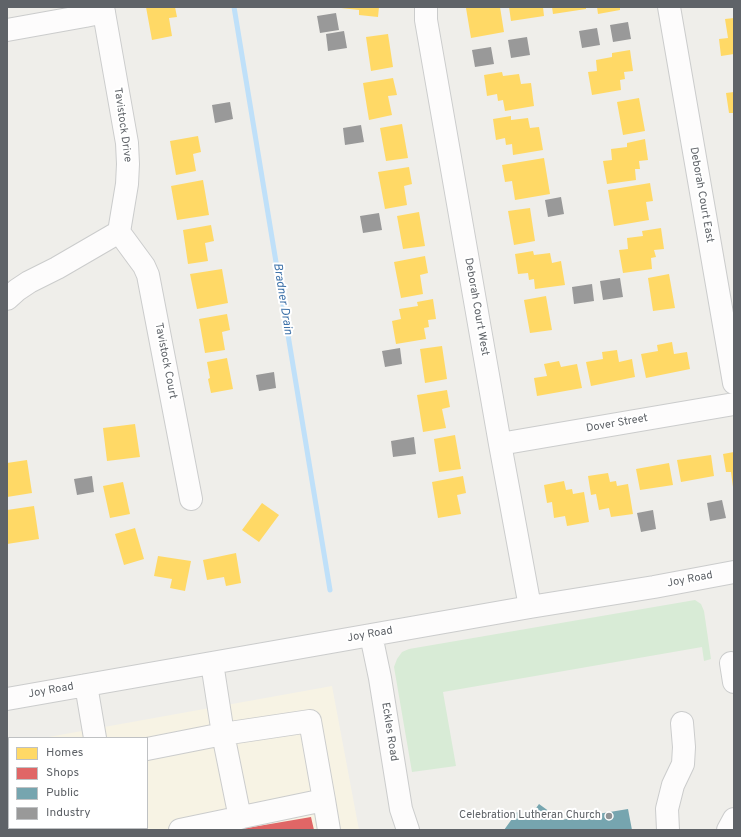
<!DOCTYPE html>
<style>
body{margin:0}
#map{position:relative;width:741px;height:837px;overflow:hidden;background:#efeeea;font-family:Overpass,sans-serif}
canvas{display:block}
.frame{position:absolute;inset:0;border:8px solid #5f6368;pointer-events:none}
.legend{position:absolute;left:8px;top:737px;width:140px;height:92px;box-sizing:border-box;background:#fff;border:1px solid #bfc1c3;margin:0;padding:5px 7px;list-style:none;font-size:12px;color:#5f6368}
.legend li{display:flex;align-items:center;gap:8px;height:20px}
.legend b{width:20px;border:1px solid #bfc1c3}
</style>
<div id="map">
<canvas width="741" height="837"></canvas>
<div class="frame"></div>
<ul class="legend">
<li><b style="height:11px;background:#ffd966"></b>Homes</li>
<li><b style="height:11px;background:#e06666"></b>Shops</li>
<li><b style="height:11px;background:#76a5af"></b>Public</li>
<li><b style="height:11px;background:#999"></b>Industry</li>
</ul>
</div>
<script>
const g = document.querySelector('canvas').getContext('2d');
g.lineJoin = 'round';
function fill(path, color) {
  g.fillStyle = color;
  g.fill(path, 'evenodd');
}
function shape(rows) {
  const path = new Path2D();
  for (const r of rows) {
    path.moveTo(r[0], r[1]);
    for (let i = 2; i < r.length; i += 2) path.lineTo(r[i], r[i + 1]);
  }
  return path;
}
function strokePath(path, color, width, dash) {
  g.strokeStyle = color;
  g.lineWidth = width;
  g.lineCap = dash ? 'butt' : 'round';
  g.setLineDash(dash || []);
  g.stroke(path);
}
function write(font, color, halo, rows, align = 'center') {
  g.font = font + ' Overpass,sans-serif';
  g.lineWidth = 4;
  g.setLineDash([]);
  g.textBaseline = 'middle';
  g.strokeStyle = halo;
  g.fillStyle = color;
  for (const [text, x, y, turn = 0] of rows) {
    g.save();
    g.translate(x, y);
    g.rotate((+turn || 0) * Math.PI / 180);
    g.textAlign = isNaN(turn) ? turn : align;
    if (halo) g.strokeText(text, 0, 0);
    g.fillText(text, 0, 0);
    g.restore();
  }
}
fill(shape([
 [332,686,359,830,24,830,24,828,147,828,147,738,43,738]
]), '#f7f3e4');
fill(shape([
 [695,600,701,604,704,611,711,659,704,661,702,647,443,692,456,766,412,772,394,667,397,659,402,652,409,649]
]), '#d8ebd6');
fill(shape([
 [146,7,175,7,177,17,169,18,172,36,152,40],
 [341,7,379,7,378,17,359,15,359,10,341,8],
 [471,7,500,7,504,32,471,38,466,8],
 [509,7,543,7,544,16,511,21],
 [552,7,586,7,586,9,553,14],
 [597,7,620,7,620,10,598,14],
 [734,18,734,54,721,56,719,39,728,38,725,19],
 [388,34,393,67,371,71,366,37],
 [630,50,633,71,624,72,625,79,620,80,621,90,592,95,588,72,597,71,596,60,612,57,612,53],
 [502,72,503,76,519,74,521,84,531,83,534,106,505,111,503,100,498,101,497,94,487,96,484,75],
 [393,78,397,95,388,96,392,115,369,120,363,83],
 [734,92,734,113,729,113,726,93],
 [639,98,645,131,623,135,617,102],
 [511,116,511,120,528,118,530,128,539,127,543,150,513,155,512,144,506,145,505,138,496,140,493,119],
 [402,124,408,158,386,161,380,128],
 [198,136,201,152,193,154,196,171,176,175,170,141],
 [645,139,648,160,639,161,640,169,635,169,636,180,607,184,603,161,612,160,611,149,627,147,627,143],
 [544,158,550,194,515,200,512,181,505,182,502,165],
 [409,167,412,184,404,186,407,205,385,209,378,172],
 [203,180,209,215,177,220,171,186],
 [650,183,653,201,646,202,649,220,614,226,608,190],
 [530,208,535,241,514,245,508,211],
 [419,212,425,246,403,249,397,216],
 [211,225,214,241,205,243,208,261,188,264,183,230],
 [661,228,664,249,654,250,656,257,651,258,652,269,623,273,619,250,628,249,627,238,643,236,642,231],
 [533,251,534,255,550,253,552,263,561,261,565,285,535,289,534,279,529,280,528,273,518,274,515,254],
 [425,256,428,273,420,275,423,294,401,298,394,262],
 [222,269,228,303,197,309,190,274],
 [669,274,675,308,653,311,648,278],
 [546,296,552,330,530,333,524,300],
 [433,299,436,319,428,320,429,327,424,328,426,339,396,344,392,321,401,319,399,309,418,306,417,302],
 [227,314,230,330,222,332,225,350,205,353,199,319],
 [672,342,674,354,687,352,690,369,646,378,641,354,658,351,657,345],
 [442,346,447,379,425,383,420,349],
 [617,350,619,362,632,359,635,377,591,386,586,362,603,359,602,352],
 [227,358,233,389,211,393,208,379,210,378,207,362],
 [559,361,561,367,577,364,582,388,537,396,534,378,547,376,544,364],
 [447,390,450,407,442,409,446,428,423,432,417,395],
 [135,424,140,457,107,461,103,428],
 [455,435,461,469,439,472,434,439],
 [734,452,734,487,733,487,731,472,726,472,723,454],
 [711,455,714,476,681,482,677,460],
 [27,460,32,493,7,497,7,463],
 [669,463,673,485,640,490,636,469],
 [608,473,610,482,616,481,617,486,628,484,633,514,611,517,609,508,599,510,596,494,591,495,588,476],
 [463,476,466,493,457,495,461,514,438,518,432,482],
 [564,481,566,490,572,489,573,494,584,492,589,522,567,526,565,516,554,518,552,502,547,503,544,485],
 [123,482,130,514,110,518,103,486],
 [262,503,279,515,259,542,242,530],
 [34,506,39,539,7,544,7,510],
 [135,528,144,559,124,565,115,534],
 [236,553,241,583,226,586,224,577,207,580,203,560],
 [158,556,191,561,185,591,170,588,172,579,154,576]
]), '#ffd966');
fill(shape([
 [311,817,314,830,241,830,241,829],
 [42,828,98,828,99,830,42,830]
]), '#e06666');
fill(shape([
 [539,804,561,820,628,809,632,830,504,830,517,812,528,819]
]), '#76a5af');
fill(shape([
 [336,13,339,30,320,33,317,16],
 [628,22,631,39,613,42,610,25],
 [597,28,600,45,582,48,579,31],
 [344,31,347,48,328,51,326,34],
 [527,37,530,55,511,58,508,40],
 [491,47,494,64,475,67,472,50],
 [230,102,233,119,215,123,212,105],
 [361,125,364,142,345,145,343,128],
 [561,197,564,214,548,217,545,200],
 [379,213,382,230,363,233,360,216],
 [620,278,623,297,603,300,600,281],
 [592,284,594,301,574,304,572,287],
 [400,348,402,364,385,367,382,351],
 [274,372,276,388,259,391,256,375],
 [414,437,416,454,393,457,391,441],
 [92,476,94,492,77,495,74,479],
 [722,500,726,518,710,521,707,503],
 [653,510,656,529,641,532,637,513]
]), '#999');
strokePath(shape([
 [234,7,330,590]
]), '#bfe0f9', 5);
const minor = shape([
 [103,7,127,143,128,164,127,184,119,232],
 [426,7,426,20,500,444,530,607],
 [669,7,734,383],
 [7,30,85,16,104,12],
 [119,232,144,266,148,275,191,499],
 [7,299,17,290,29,282,57,268,119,232],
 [500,444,734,404],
 [371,635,380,678,401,809,408,830],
 [731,663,734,682],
 [86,685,95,738],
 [7,699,530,607,654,587,734,572],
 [147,749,223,734,240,818],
 [7,774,9,774],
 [324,800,329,830],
 [34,828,34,830],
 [111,828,112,830],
 [180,830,324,800,310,721,223,734,212,663],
 [668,830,667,809,673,785,683,764,684,747,682,723],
 [728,830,734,819]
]);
strokePath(minor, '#cbcccc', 24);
strokePath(minor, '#fdfcfc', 22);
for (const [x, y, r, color] of [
 [609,816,4,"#919496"]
]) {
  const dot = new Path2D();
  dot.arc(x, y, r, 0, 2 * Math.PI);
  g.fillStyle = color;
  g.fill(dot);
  strokePath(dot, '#fff', 1.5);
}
write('11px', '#5f6368', '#fff', [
 ["Tavistock Drive",122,125,82],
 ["Deborah Court East",701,195,80],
 ["Deborah Court West",476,307,80],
 ["Tavistock Court",165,361,79],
 ["Dover Street",617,424,-10],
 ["Joy Road",690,580,-11],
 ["Joy Road",370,635,-10],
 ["Joy Road",51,691,-10],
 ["Eckles Road",389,732,81]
]);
write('11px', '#5f6368', '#fff', [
 ["Celebration Lutheran Church",601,816]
], 'right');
write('italic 12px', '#4174aa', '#fff', [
 ["Bradner Drain",282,299,81]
]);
</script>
